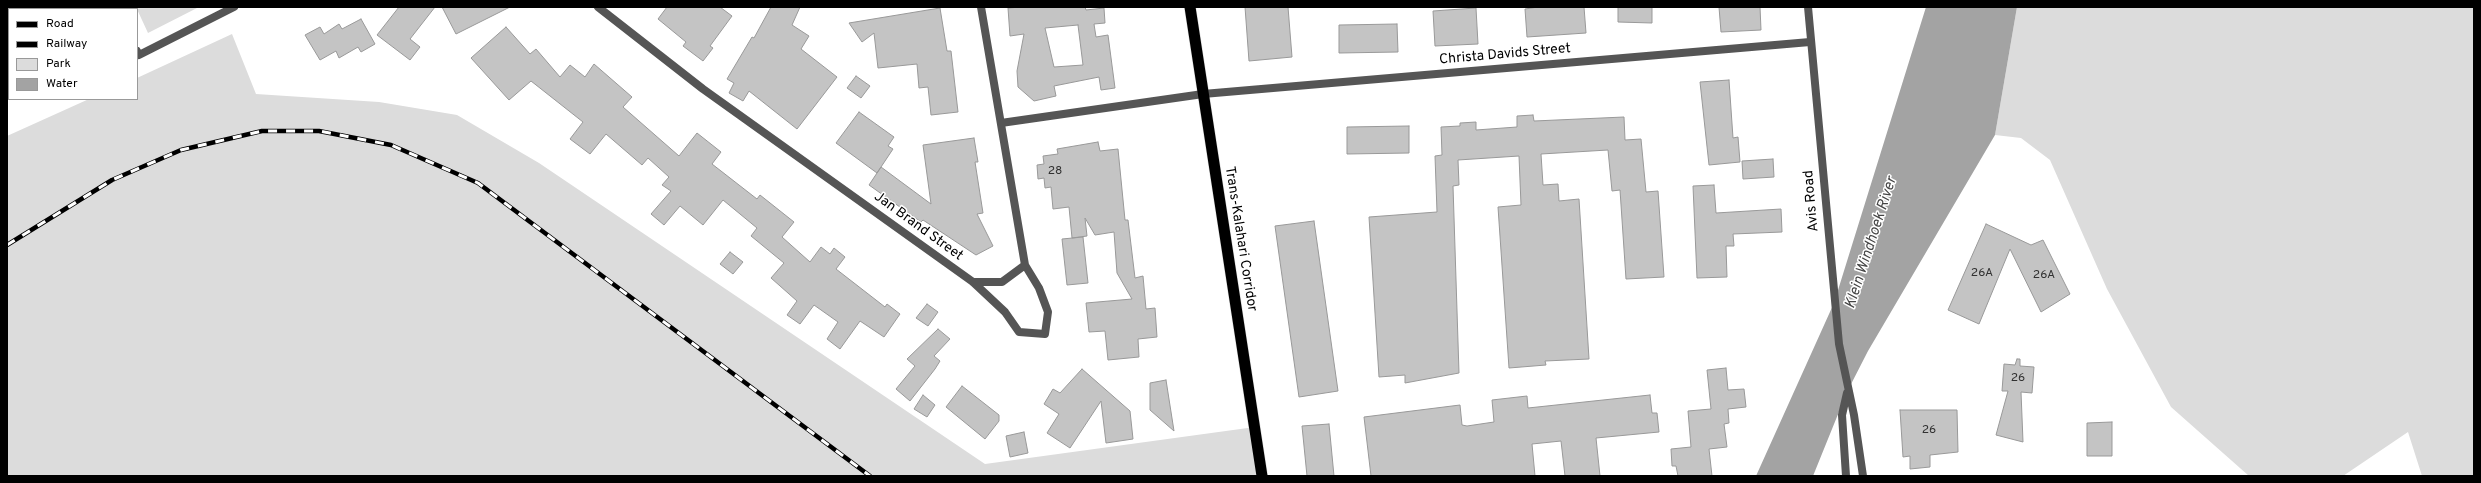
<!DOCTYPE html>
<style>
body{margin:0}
#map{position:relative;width:2481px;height:483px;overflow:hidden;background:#fff;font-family:Overpass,sans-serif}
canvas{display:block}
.frame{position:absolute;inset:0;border:8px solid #000;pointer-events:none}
.legend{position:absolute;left:8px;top:8px;width:130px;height:92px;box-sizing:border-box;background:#fff;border:1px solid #999;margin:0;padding:5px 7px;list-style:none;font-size:12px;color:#000}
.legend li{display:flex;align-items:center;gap:8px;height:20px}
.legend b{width:20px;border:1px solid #999}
</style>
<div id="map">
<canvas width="2481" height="483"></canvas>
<div class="frame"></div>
<ul class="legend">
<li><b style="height:5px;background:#000"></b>Road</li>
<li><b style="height:5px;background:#000"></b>Railway</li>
<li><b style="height:11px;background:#dcdcdc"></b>Park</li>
<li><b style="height:11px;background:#a3a3a3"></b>Water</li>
</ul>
</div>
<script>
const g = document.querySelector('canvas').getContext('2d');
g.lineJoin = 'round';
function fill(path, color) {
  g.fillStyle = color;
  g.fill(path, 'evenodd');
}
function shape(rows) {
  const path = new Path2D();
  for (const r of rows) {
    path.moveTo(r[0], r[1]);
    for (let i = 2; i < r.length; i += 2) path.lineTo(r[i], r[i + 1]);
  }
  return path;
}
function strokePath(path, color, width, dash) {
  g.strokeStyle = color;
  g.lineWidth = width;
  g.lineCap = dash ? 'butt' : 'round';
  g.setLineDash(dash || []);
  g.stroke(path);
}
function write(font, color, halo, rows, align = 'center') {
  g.font = font + ' Overpass,sans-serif';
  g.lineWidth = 3;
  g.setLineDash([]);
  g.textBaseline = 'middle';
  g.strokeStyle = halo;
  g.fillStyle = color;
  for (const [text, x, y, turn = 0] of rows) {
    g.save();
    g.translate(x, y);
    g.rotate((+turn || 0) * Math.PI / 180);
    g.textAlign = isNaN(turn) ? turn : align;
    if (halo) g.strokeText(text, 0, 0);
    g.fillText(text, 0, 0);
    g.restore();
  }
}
fill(shape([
 [136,7,199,7,148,33],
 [2017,7,2474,7,2474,476,2422,476,2408,432,2343,476,2249,476,2171,407,2107,289,2050,160,2021,138,1995,135],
 [232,34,256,94,379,102,457,115,539,163,985,464,1255,427,1261,476,7,476,7,136,89,99,137,99,137,78]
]), '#dcdcdc');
fill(shape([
 [1926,7,2017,7,1995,135,1868,351,1847,392,1813,476,1756,476,1834,303]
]), '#a3a3a3');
const building = shape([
 [399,7,435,7,410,39,420,47,410,60,377,35,399,7],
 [442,7,510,7,456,34,442,7],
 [667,7,720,7,732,16,710,46,713,48,703,61,683,46,686,42,658,19,667,7],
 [771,7,800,7,792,25,809,36,801,49,837,77,797,129,749,91,743,101,729,93,734,83,727,79,752,37,754,38,771,7],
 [1021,7,1085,7,1086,10,1104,8,1105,23,1094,24,1096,37,1108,35,1115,88,1101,90,1099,77,1054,86,1056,96,1034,101,1018,87,1017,71,1024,34,1010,36,1008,8,1021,7],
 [1078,25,1083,65,1054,67,1045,28,1078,25],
 [1245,7,1288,7,1292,57,1249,61,1245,7],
 [1538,7,1584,7,1586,33,1527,37,1525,9,1538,7],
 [1618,7,1652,7,1652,23,1618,22,1618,7],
 [1719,7,1760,7,1761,30,1721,32,1719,7],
 [940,8,947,51,951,51,958,112,931,115,928,87,919,88,917,64,878,68,874,33,862,42,849,23,940,8],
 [1476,8,1478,44,1435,46,1433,11,1476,8],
 [361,19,375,44,361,52,358,47,339,58,336,51,320,60,305,35,320,27,324,34,339,24,342,29,361,19],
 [1397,24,1398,52,1339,53,1339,25,1397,24],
 [506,27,530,54,536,49,560,77,570,65,585,77,594,64,632,97,623,107,679,156,697,133,721,152,712,164,757,199,760,195,794,222,782,237,810,262,821,247,830,254,834,248,845,257,836,269,885,307,887,304,900,314,884,337,860,321,840,349,827,339,838,322,814,305,800,324,787,315,797,301,771,278,784,263,751,236,757,228,723,200,703,225,680,206,664,225,651,214,671,191,662,185,669,177,648,158,642,165,606,134,590,154,570,139,583,122,531,81,509,100,471,58,506,27],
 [856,76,870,86,861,98,847,88,856,76],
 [1729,80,1733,138,1738,137,1740,162,1709,165,1700,82,1729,80],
 [859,112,894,137,888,146,893,149,877,173,836,143,859,112],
 [1533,115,1534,121,1624,117,1625,140,1641,139,1646,192,1658,191,1664,277,1626,279,1620,190,1612,191,1608,150,1541,154,1543,185,1558,184,1559,201,1579,199,1589,359,1545,361,1546,365,1509,368,1498,207,1521,205,1519,156,1458,160,1459,185,1453,186,1459,373,1405,383,1405,375,1379,377,1369,217,1437,212,1435,156,1442,155,1441,127,1460,126,1460,123,1476,122,1476,130,1517,127,1517,116,1533,115],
 [1409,126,1409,153,1347,154,1347,127,1409,126],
 [974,138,978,162,975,162,983,213,977,214,993,246,976,255,923,220,921,222,869,185,881,167,931,204,923,145,974,138],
 [1098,142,1100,151,1118,149,1125,220,1128,220,1135,278,1143,276,1146,309,1155,308,1157,337,1138,339,1139,357,1108,360,1105,331,1089,332,1086,303,1132,299,1117,273,1114,232,1095,235,1085,218,1087,236,1072,238,1069,207,1053,209,1051,187,1045,188,1044,178,1038,179,1037,165,1044,164,1043,156,1058,154,1057,149,1098,142],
 [1773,159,1774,177,1743,179,1742,161,1773,159],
 [1714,185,1716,213,1781,209,1782,232,1733,234,1734,246,1726,246,1727,277,1697,278,1693,186,1714,185],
 [1314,221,1338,391,1299,397,1275,226,1314,221],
 [1986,224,2031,245,2043,240,2070,294,2041,312,2010,249,1979,324,1948,310,1986,224],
 [1083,237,1088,283,1067,285,1062,239,1083,237],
 [730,252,743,262,733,274,720,264,730,252],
 [927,304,938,312,928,326,916,318,927,304],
 [938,329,950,339,934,356,940,361,935,369,910,401,896,389,915,366,907,359,938,329],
 [2017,359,2020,359,2020,366,2034,367,2032,393,2021,392,2023,442,1996,435,2008,391,2002,391,2004,364,2015,365,2017,359],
 [1726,368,1728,390,1744,389,1746,407,1728,409,1729,423,1724,424,1727,447,1709,449,1712,476,1678,476,1676,466,1672,466,1671,449,1691,447,1688,411,1711,409,1707,370,1726,368],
 [1082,369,1130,411,1133,439,1106,443,1101,401,1070,448,1047,433,1059,414,1044,404,1053,389,1060,393,1082,369],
 [1166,380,1174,431,1150,410,1150,383,1166,380],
 [962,386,999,415,999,421,985,439,946,407,962,386],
 [923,395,935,405,927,417,914,409,923,395],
 [1650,395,1652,413,1657,413,1659,432,1596,438,1600,476,1565,476,1561,441,1532,444,1535,476,1371,476,1364,417,1460,405,1462,425,1467,426,1494,422,1492,400,1527,396,1528,408,1650,395],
 [1900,410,1957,410,1958,452,1930,455,1930,467,1910,469,1910,456,1903,457,1900,410],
 [2112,422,2112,456,2087,456,2087,423,2112,422],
 [1329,424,1334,476,1307,476,1302,426,1329,424],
 [1024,432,1028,453,1010,457,1006,436,1024,432]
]);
fill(building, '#c4c4c4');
strokePath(building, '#999', 1);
const primary = shape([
 [10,9,12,7]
]);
const trunk = shape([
 [1190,7,1262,476]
]);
strokePath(primary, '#dbdbdb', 11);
strokePath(trunk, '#dbdbdb', 12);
strokePath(shape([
 [111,7,112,9],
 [598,7,703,89,973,282,1005,312,1019,332,1045,334,1048,312,1039,288,1025,265,981,7],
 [1808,7,1839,344,1854,415,1863,476],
 [137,51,139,55,234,7],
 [1001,123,1203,94,1810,42],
 [973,282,1002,282,1025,265],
 [1846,476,1842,415,1847,393]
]), '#555', 8);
strokePath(primary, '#000', 10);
strokePath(trunk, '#000', 11);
const rail = shape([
 [7,245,112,180,181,150,262,131,319,131,391,145,478,183,870,476]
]);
strokePath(rail, '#000', 4.5);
strokePath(rail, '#fff', 3, [9]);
write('12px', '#313131', null, [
 ["28",1055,172],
 ["26A",1982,274],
 ["26A",2044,276],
 ["26",2018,379],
 ["26",1929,431]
]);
write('14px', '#000', '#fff', [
 ["Christa Davids Street",1505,55,-5],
 ["Avis Road",1812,201,-95],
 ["Jan Brand Street",918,227,36],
 ["Trans-Kalahari Corridor",1240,239,81]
]);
write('italic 15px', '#444', '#fff', [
 ["Klein Windhoek River",1872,243,-72]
]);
</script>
